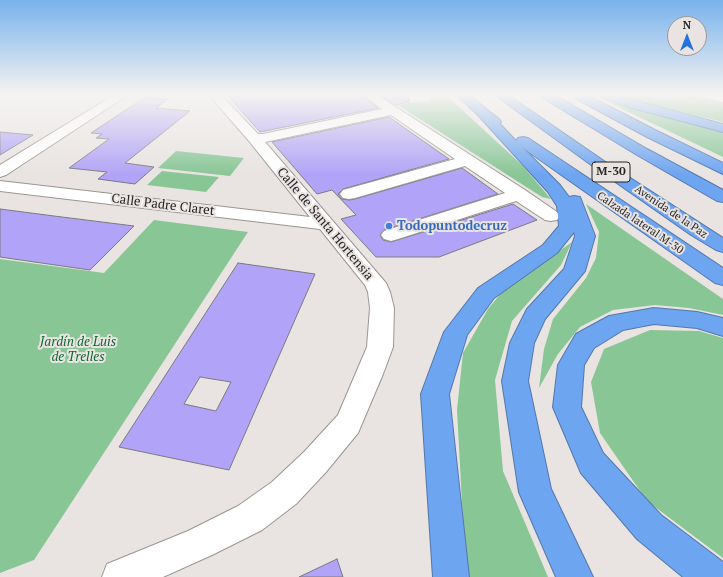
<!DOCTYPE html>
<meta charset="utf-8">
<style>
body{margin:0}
#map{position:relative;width:723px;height:577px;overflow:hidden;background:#e9e4e2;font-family:"PT Serif",serif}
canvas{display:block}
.north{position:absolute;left:667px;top:16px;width:40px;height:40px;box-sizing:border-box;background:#e9e4e2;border:1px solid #9b9795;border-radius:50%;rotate:0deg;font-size:11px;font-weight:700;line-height:16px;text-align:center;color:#252322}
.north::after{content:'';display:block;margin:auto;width:14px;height:18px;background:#2472dd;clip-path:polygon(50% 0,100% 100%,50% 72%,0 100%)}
</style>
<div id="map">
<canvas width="723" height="577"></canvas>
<div class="north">N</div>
</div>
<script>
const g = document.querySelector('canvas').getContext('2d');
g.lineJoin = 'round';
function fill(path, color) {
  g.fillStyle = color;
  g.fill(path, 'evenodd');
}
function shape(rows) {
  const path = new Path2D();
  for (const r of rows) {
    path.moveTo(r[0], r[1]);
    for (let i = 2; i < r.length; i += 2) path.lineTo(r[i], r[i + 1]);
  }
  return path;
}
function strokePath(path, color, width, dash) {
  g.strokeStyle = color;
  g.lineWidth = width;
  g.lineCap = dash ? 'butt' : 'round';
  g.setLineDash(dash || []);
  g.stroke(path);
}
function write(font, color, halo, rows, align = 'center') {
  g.font = font + ' "PT Serif",serif';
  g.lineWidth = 4;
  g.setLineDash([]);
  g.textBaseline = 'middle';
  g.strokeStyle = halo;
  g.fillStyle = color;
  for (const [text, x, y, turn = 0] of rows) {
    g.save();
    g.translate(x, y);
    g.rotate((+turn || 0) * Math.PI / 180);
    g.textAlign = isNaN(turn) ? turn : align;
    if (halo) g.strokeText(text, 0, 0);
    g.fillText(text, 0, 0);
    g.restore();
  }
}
fill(shape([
 [429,95,446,95,522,165,551,199,542,197,398,105,430,100,431,96],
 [593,95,600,95,674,120,723,132,723,157],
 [622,95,688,95,723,103,723,122,645,103],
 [176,151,244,158,230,176,158,168],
 [162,171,219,177,206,192,147,185],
 [586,204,723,299,723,315,689,308,655,305,613,310,580,327,558,354,539,388,544,349,553,319,586,278,596,258,599,232],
 [154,220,248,232,34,560,0,573,0,259,104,273],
 [572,242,561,265,512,321,495,380,503,471,548,577,466,577,457,410,463,353,488,309,502,292],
 [650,330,699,331,723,338,723,558,647,501,600,433,591,382,604,349]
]), '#89c696');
const building = shape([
 [227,95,362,95,378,108,260,132,227,95],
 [379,95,408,95,409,102,395,105,379,95],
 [144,98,168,99,156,108,190,111,125,163,154,167,135,184,98,179,107,172,69,168,109,139,96,138,102,134,91,133,144,98],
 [389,117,449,159,343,189,338,194,342,199,349,200,355,199,462,168,498,194,384,230,380,235,383,240,391,242,513,204,537,220,439,257,376,257,341,219,356,215,332,190,317,194,272,142,389,117],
 [0,132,33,135,0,155,0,132],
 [0,209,54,216,134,226,90,270,0,257,0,209],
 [238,263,315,274,229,470,119,447,238,263],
 [200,377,231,382,216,411,184,404,200,377],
 [337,559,343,577,299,577,337,559]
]);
fill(building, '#b1a3f7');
strokePath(building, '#7a7a7e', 1);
const minor = shape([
 [114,95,128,95,6,175,0,177,0,165,114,95],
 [209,95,221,95,258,134,263,134,382,109,363,95,377,95,525,190,557,212,560,216,557,220,551,221,545,220,516,201,398,239,391,241,384,239,381,235,384,231,505,193,465,166,355,198,349,199,343,198,340,194,343,190,455,159,391,115,265,142,386,283,390,292,394,308,393,347,383,374,358,433,326,472,296,504,262,530,212,555,163,577,102,577,107,564,188,531,238,506,272,482,304,452,338,415,367,347,370,308,368,292,365,285,320,229,0,191,0,181,310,217,249,141,209,95],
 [703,95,723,95,723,102,705,98,703,95]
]);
const highway = shape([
 [456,95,469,95,499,119,501,122,500,124,516,141,518,138,523,137,528,138,723,268,723,285,715,283,523,148,560,185,569,197,574,196,580,197,595,236,585,271,545,319,534,343,528,381,551,489,593,577,556,577,519,492,502,381,510,343,527,309,564,269,575,236,574,232,557,253,494,298,467,335,449,394,469,577,433,577,421,394,444,332,478,288,543,245,559,226,557,206,548,192,477,114,456,95],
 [495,95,508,95,604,161,723,238,723,252,716,250,691,235,594,167,495,95],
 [541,95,555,95,647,149,723,190,723,202,717,201,637,155,543,98,541,95],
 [573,95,587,95,657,131,723,163,723,174,647,137,575,98,573,95],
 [603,95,619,95,640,102,723,124,723,132,632,108,605,98,603,95],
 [654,308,697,312,723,318,723,336,697,328,654,324,623,330,594,348,584,365,581,407,603,453,661,515,723,562,723,577,683,577,637,539,581,473,553,407,558,365,576,334,609,316,654,308]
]);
strokePath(minor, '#9b9593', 2);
strokePath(highway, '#5478a9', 2);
fill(minor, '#fff');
fill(highway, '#6da5f1');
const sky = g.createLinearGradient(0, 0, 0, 175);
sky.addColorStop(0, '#78b2ed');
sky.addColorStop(0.54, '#f5f3f2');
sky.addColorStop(1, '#f5f3f200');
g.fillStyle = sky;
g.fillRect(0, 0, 723, 175);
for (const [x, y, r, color] of [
 [389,226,4,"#3f7fe0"]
]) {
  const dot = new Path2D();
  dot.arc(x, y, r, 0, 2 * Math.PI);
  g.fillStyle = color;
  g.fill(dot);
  strokePath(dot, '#e9e4e2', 1.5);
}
write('11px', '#252322', '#e9e4e2', [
 ["Avenida de la Paz",671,212,34],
 ["Calzada lateral M-30",640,223,34]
]);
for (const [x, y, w] of [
 [611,172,38]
]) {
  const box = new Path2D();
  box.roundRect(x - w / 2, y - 10, w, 20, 3);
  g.fillStyle = '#e9e4e2';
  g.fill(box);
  strokePath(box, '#252322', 1);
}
write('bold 12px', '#252322', null, [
 ["M-30",611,172]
]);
write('13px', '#252322', '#e9e4e2', [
 ["Calle Padre Claret",163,205,7],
 ["Calle de Santa Hortensia",325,224,50]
]);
write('bold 13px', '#366cbe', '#e9e4e2', [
 ["Todopuntodecruz",397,226]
], 'left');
write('italic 13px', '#0b6830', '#e9e4e2', [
 ["Jardín de Luis",78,342],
 ["de Trelles",78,357]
]);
</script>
